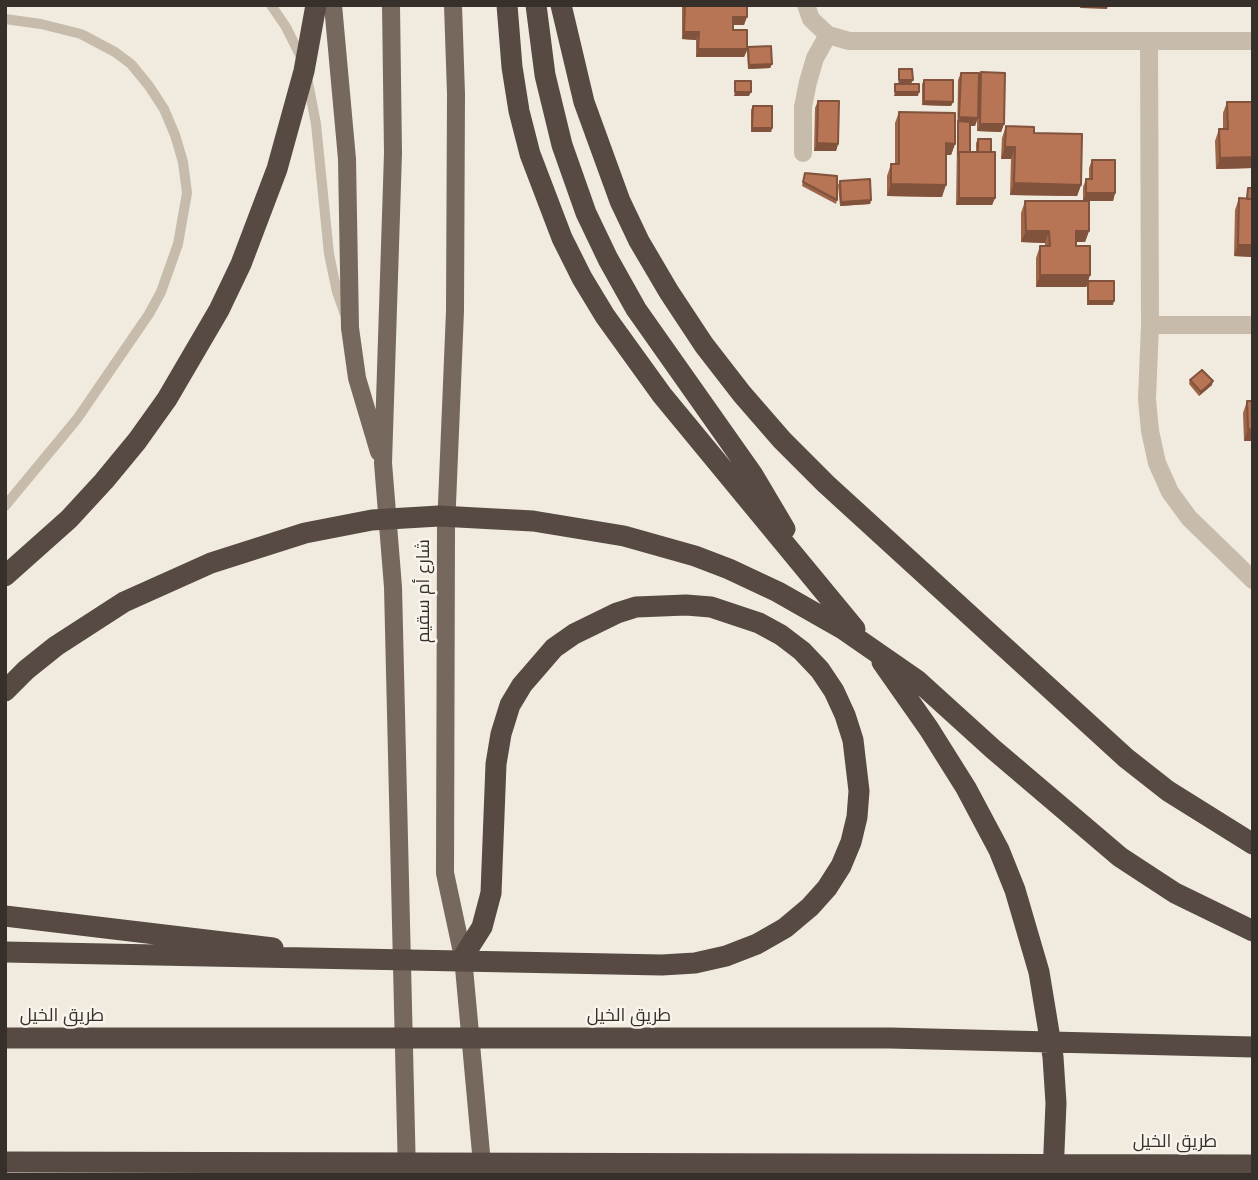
<!DOCTYPE html>
<meta charset="utf-8">
<style>
body{margin:0}
#map{position:relative;width:1258px;height:1180px;overflow:hidden;background:#f0eadf;font-family:"Varela Round",sans-serif}
canvas{display:block}
.frame{position:absolute;inset:0;border:7px solid #362f2a;pointer-events:none}
</style>
<div id="map">
<canvas width="1258" height="1180"></canvas>
<div class="frame"></div>
</div>
<script>
const g = document.querySelector('canvas').getContext('2d');
g.lineJoin = 'round';
function shape(rows) {
  const path = new Path2D();
  for (const r of rows) {
    path.moveTo(r[0], r[1]);
    for (let i = 2; i < r.length; i += 2) path.lineTo(r[i], r[i + 1]);
  }
  return path;
}
function strokePath(path, color, width, dash) {
  g.strokeStyle = color;
  g.lineWidth = width;
  g.lineCap = dash ? 'butt' : 'round';
  g.setLineDash(dash || []);
  g.stroke(path);
}
function fill(path, color) {
  g.fillStyle = color;
  g.fill(path, 'evenodd');
}
function write(font, color, halo, rows, align = 'center') {
  g.font = font + ' "Varela Round",Cairo,sans-serif';
  g.lineWidth = 5;
  g.setLineDash([]);
  g.textBaseline = 'middle';
  g.strokeStyle = halo;
  g.fillStyle = color;
  for (const [text, x, y, turn = 0] of rows) {
    g.save();
    g.translate(x, y);
    g.rotate((+turn || 0) * Math.PI / 180);
    g.textAlign = isNaN(turn) ? turn : align;
    if (halo) g.strokeText(text, 0, 0);
    g.fillText(text, 0, 0);
    g.restore();
  }
}
strokePath(shape([
 [271,5,286,27,302,59],
 [5,19,41,24,81,34,115,52,131,64,149,86,164,109,175,135,183,162,187,193,178,244,161,292,149,314,77,419,5,506],
 [307,77,316,124,329,254,337,292,346,317]
]), '#c7bbac', 10);
strokePath(shape([
 [806,5,811,19,828,35,849,41,1253,41],
 [1149,42,1150,325,1147,399,1150,431,1157,463,1170,492,1189,518,1253,580],
 [803,153,803,107,808,82,815,58,828,35],
 [1150,325,1253,325]
]), '#c7bbac', 18);
strokePath(shape([
 [333,5,347,159,350,328,357,378,379,452],
 [391,5,393,153,383,463,393,587,407,1175],
 [453,5,456,94,455,311,446,528,445,873,463,957,483,1175]
]), '#76685d', 18);
strokePath(shape([
 [507,5,512,67,519,111,530,154,562,238,582,278,605,316,662,395,855,629],
 [536,5,545,75,562,145,586,213,608,259,636,309,753,475,785,529],
 [561,5,584,102,620,201,639,241,669,292,704,345,742,394,782,440,826,484,1126,758,1168,791,1253,844],
 [5,576,69,519,104,481,137,441,167,399,219,310,241,264,277,169,304,71,316,5],
 [882,662,929,729,966,788,999,850,1015,890,1039,972,1053,1057,1056,1103,1053,1175],
 [5,691,26,670,56,646,124,602,211,563,305,533,372,520,439,516,533,521,624,536,695,556,729,569,778,592,843,629,918,681,993,749,1120,857,1175,893,1253,931],
 [5,916,273,948],
 [5,952,662,965,695,963,726,956,757,944,785,928,810,907,827,888,841,866,851,842,857,817,859,791,853,740,845,715,834,691,820,670,802,651,781,635,759,623,711,607,686,605,636,607,617,613,574,634,554,648,522,685,510,705,501,734,496,764,491,893,482,927,463,957],
 [5,1038,890,1038,1253,1047],
 [5,1162,1253,1165]
]), '#564a43', 21);
fill(shape([
 [682,5,747,5,744,25,733,25,733,30,747,49,748,47,772,64,770,68,748,69,747,51,744,57,696,57,696,40,682,39],
 [981,72,1004,124,1001,132,977,131,977,118,975,126,970,126,970,152,976,152,976,143,978,139,991,152,995,198,992,205,956,205,958,80,961,73,979,79],
 [924,80,953,102,951,106,922,105,922,84],
 [818,101,838,144,836,151,814,151,815,108],
 [1227,102,1253,102,1253,168,1216,169,1215,141,1219,129,1223,129,1223,113],
 [753,106,772,128,771,132,751,132,751,110],
 [899,112,955,144,951,155,946,155,942,197,887,196,887,176,891,164,895,164,895,123],
 [1006,126,1034,133,1081,185,1077,196,1010,195,1011,159,1001,159,1002,138],
 [1092,160,1115,193,1113,201,1083,201,1083,187,1086,179,1089,179,1089,168],
 [805,173,837,200,836,204,802,186],
 [840,181,871,200,870,204,840,206,838,185],
 [1248,188,1253,257,1234,256,1235,210,1239,198,1246,199],
 [1025,201,1089,231,1085,242,1076,242,1076,246,1090,275,1088,281,1113,305,1087,305,1087,286,1086,287,1036,287,1036,258,1040,246,1045,246,1045,243,1021,242,1021,213],
 [1190,380,1212,385,1199,396,1189,384],
 [1247,401,1253,401,1253,441,1244,441,1243,413]
]), '#9e6549');
fill(shape([
 [966,5,991,5,990,7,965,7],
 [1081,5,1108,5,1107,9,1080,8],
 [1211,5,1242,5,1241,7,1210,7],
 [733,17,747,17,744,25,730,25],
 [684,32,699,32,696,40,682,39],
 [698,49,747,49,744,57,696,57],
 [772,64,770,68,748,69,749,65],
 [899,80,913,80,911,84,898,84],
 [735,92,751,92,749,96,734,96],
 [895,92,919,92,918,96,894,96],
 [924,101,953,102,951,106,922,105],
 [959,117,978,118,975,126,958,125],
 [980,124,1004,124,1001,132,977,131],
 [752,128,772,128,771,132,751,132],
 [817,143,838,144,836,151,814,151],
 [946,143,955,144,951,155,942,155],
 [1005,147,1015,147,1011,159,1001,159],
 [1253,157,1253,168,1216,169,1220,158],
 [1014,183,1081,185,1077,196,1010,195],
 [891,184,946,185,942,197,887,196],
 [1086,193,1115,193,1113,201,1083,201],
 [959,198,995,198,992,205,956,205],
 [871,200,870,204,840,206,841,202],
 [1026,231,1049,231,1045,243,1021,242],
 [1076,231,1089,231,1085,242,1072,242],
 [1238,245,1253,245,1253,257,1234,256],
 [1040,275,1090,275,1086,287,1036,287],
 [1088,301,1114,301,1113,305,1087,305],
 [1213,381,1212,385,1199,396,1201,392],
 [1248,429,1253,430,1253,441,1244,441]
]), '#81523c');
const building = shape([
 [685,5,747,5,747,17,733,17,733,30,747,30,747,49,698,49,699,32,684,32,685,5],
 [771,46,772,64,749,65,748,47,771,46],
 [899,69,912,69,913,80,899,80,899,69],
 [981,72,1005,73,1004,124,980,124,981,72],
 [961,73,979,73,978,118,959,117,961,73],
 [924,80,953,80,953,102,924,101,924,80],
 [735,81,751,81,751,92,735,92,735,81],
 [895,84,919,84,919,92,895,92,895,84],
 [818,101,839,101,838,144,817,143,818,101],
 [1227,102,1253,102,1253,157,1220,158,1219,129,1228,129,1227,102],
 [753,106,772,106,772,128,752,128,753,106],
 [899,112,955,113,955,144,946,143,946,185,891,184,891,164,899,164,899,112],
 [958,121,970,122,970,152,959,152,958,156,958,121],
 [1006,126,1034,127,1034,133,1082,134,1081,185,1014,183,1015,147,1005,147,1006,126],
 [978,139,991,139,991,152,978,152,978,139],
 [959,152,995,152,995,198,959,198,959,152],
 [1092,160,1115,160,1115,193,1086,193,1086,179,1092,179,1092,160],
 [805,173,837,176,837,200,803,182,805,173],
 [870,179,871,200,841,202,840,181,870,179],
 [1248,188,1253,188,1253,199,1247,199,1248,188],
 [1239,198,1253,199,1253,245,1238,245,1239,198],
 [1025,201,1089,201,1089,231,1076,231,1076,246,1090,246,1090,275,1040,275,1040,246,1050,246,1049,231,1026,231,1025,201],
 [1088,281,1114,281,1114,301,1088,301,1088,281],
 [1202,370,1213,381,1201,392,1190,380,1202,370],
 [1247,401,1253,401,1253,430,1248,429,1247,401]
]);
fill(building, '#b87555');
strokePath(building, '#81523c', 2);
write('18px', '#362f2a', '#f8f3eb', [
 ["شارع أم سقيم",424,591,-90],
 ["طريق الخيل",62,1016],
 ["طريق الخيل",629,1016],
 ["طريق الخيل",1175,1142]
]);
</script>
